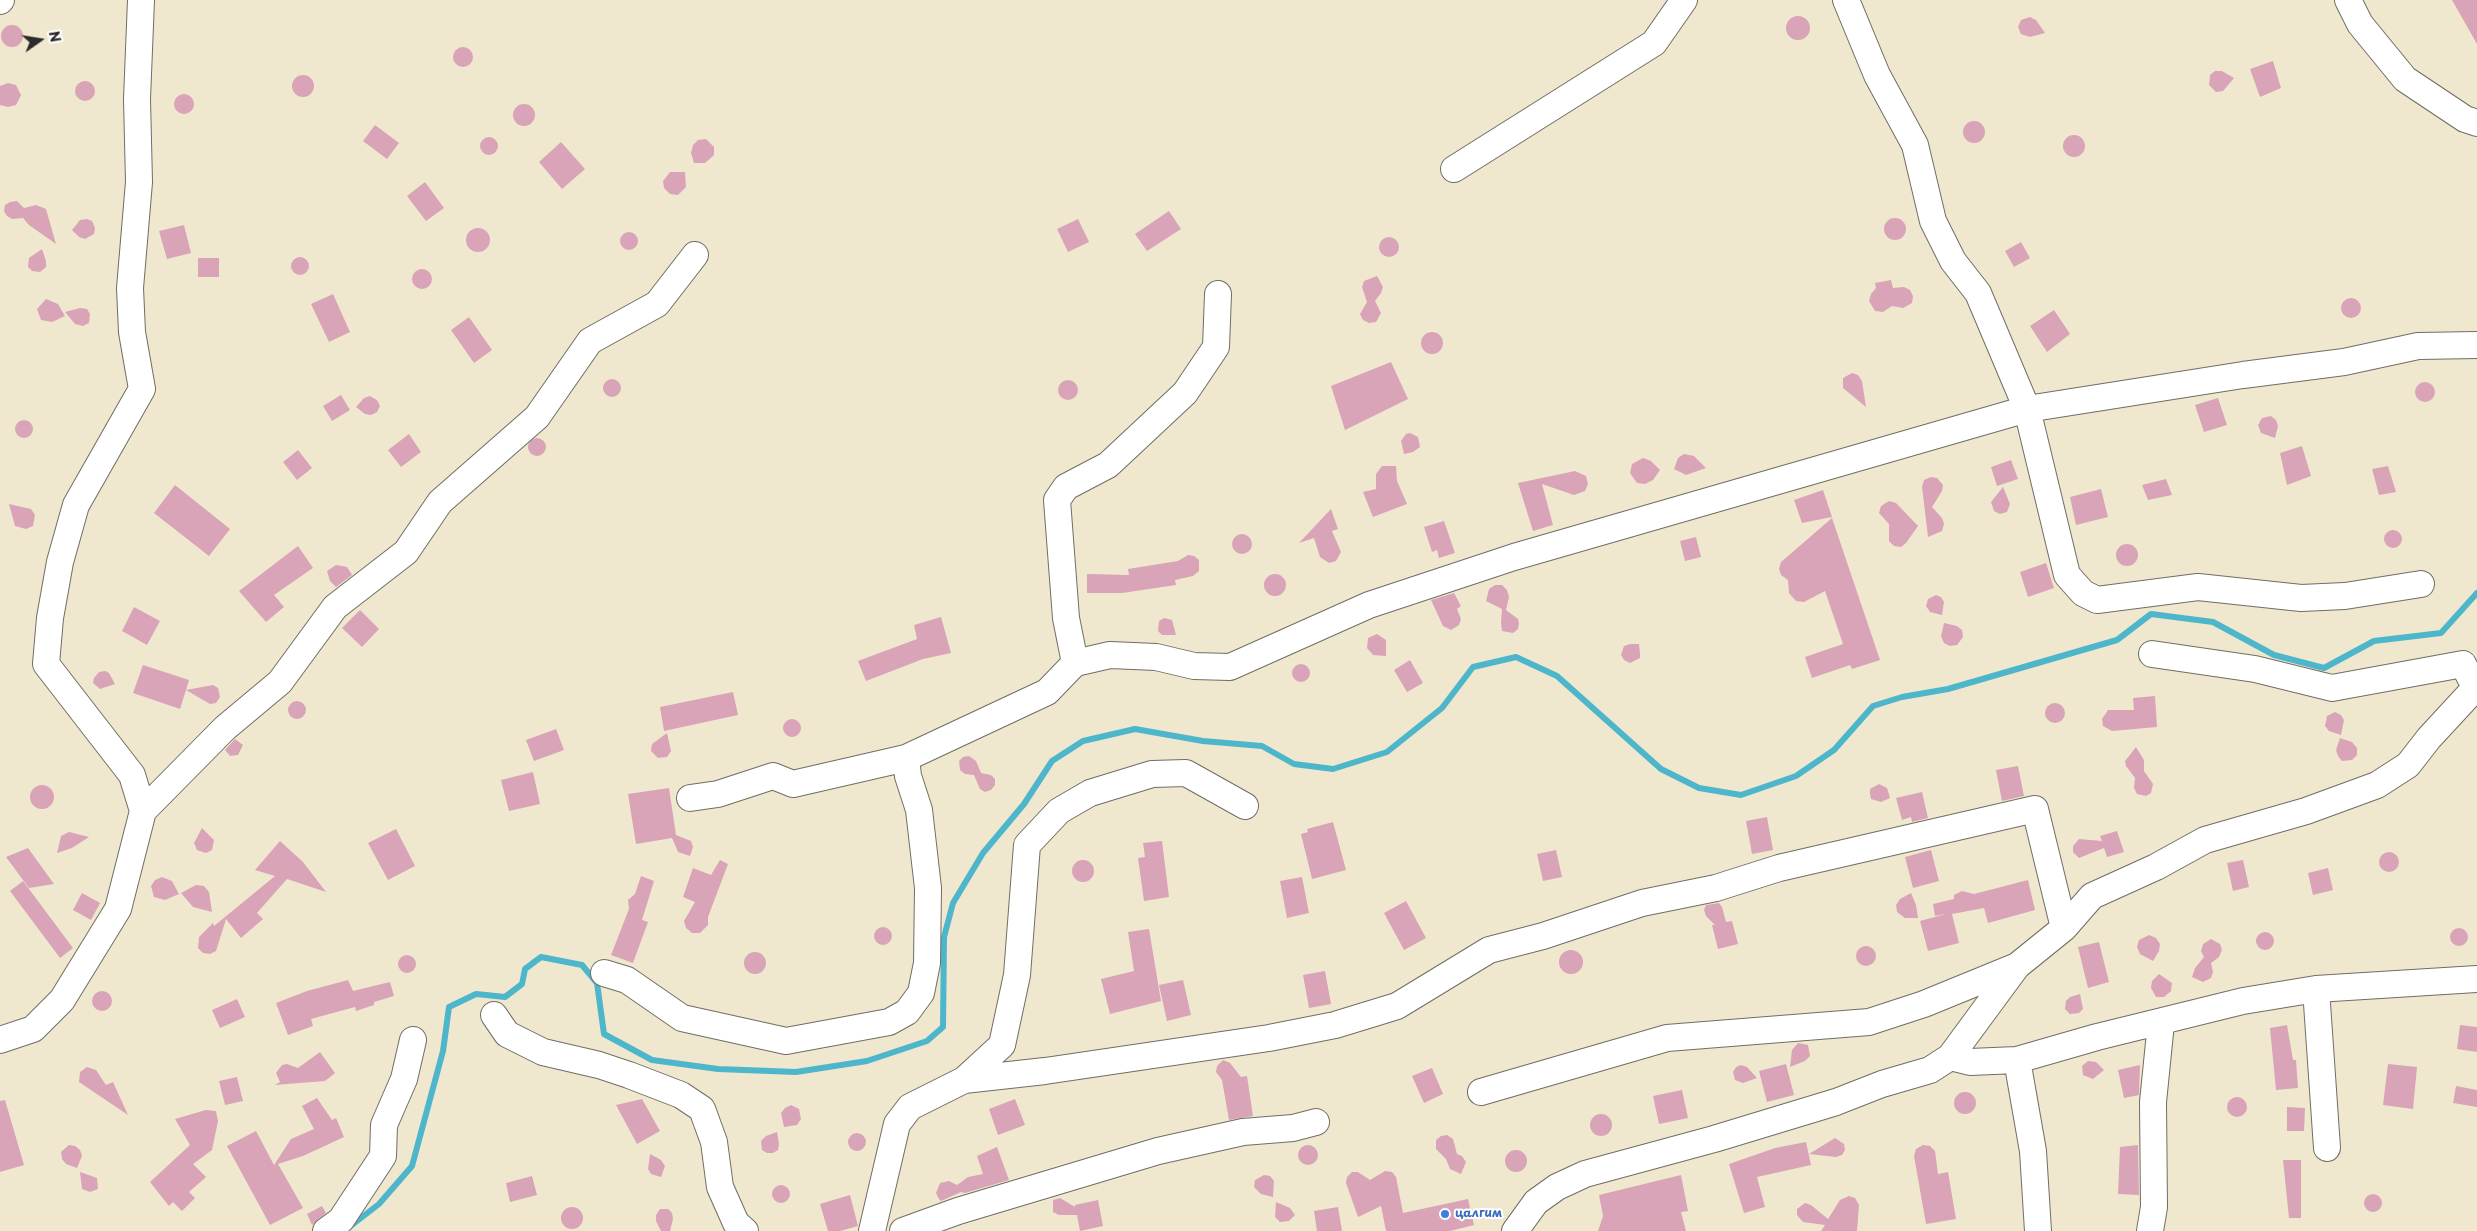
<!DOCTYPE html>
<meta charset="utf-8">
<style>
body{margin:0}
#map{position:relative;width:2477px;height:1231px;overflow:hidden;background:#efe8cf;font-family:"Playpen Sans",sans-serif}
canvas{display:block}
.north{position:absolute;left:15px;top:15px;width:50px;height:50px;-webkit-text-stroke:4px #fff;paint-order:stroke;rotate:77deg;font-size:14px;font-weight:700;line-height:20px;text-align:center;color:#2b2b2b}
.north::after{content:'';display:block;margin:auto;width:18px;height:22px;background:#2b2b2b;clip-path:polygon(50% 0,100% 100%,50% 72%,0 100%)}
</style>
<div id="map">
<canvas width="2477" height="1231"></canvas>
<div class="north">N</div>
</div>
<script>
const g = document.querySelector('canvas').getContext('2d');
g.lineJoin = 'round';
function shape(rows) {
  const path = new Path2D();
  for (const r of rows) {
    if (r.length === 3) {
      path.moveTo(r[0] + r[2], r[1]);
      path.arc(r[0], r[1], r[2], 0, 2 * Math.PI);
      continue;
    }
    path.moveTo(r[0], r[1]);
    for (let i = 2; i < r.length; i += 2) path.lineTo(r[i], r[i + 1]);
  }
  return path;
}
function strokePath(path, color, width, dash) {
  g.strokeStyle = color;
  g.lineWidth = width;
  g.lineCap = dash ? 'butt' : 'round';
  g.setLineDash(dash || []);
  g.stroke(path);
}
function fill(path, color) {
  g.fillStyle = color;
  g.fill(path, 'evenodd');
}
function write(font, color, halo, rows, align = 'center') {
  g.font = font + ' "Playpen Sans",sans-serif';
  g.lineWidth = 4;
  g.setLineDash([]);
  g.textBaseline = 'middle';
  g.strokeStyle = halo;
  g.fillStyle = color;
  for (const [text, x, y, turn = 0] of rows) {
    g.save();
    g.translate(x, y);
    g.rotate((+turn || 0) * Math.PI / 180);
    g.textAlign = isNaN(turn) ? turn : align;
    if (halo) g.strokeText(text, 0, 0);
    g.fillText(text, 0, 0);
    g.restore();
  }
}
strokePath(shape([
 [348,1228,379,1204,412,1166,443,1051,449,1007,476,994,505,997,522,984,525,969,541,957,582,965,597,983,604,1034,652,1060,718,1069,796,1072,867,1061,927,1041,943,1027,944,937,953,903,983,853,1024,804,1052,761,1083,741,1135,729,1203,741,1262,746,1294,764,1333,769,1387,752,1442,708,1473,667,1516,657,1557,676,1661,769,1699,788,1741,795,1796,776,1834,750,1873,706,1902,697,1948,689,2117,640,2151,614,2213,622,2274,655,2324,668,2374,641,2441,633,2477,593]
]), '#4db6cb', 6);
fill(shape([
 [2452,0,2477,0,2477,44],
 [1798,28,12],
 [2030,17,2036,20,2045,33,2030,37,2021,34,2018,27,2021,20],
 [12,36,11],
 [463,57,10],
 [2273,61,2281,88,2260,97,2250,69],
 [2215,71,2222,71,2234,78,2223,91,2216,92,2209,85,2210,75],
 [303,86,11],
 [85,91,10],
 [8,83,16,85,21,95,16,105,8,107,0,105,0,86],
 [184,104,10],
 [524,115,11],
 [1974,132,11],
 [375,125,399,143,387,159,363,141],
 [2074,146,11],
 [489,146,9],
 [706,139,714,147,714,155,705,163,694,163,691,153,693,145,698,140],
 [561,142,585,169,562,189,539,162],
 [670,172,685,172,686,187,678,195,670,194,664,188,663,181],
 [425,182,444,208,426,221,407,196],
 [17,201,24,208,36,205,46,209,56,244,29,225,23,218,12,219,7,216,4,211,5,205,10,202],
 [1169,211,1181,229,1147,251,1135,234],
 [1895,229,11],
 [87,219,92,221,95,228,94,234,85,239,79,237,72,230,80,220],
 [1078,219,1089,242,1068,252,1057,229],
 [184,225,191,253,167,259,159,231],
 [478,240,12],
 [629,241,9],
 [1389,247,10],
 [2021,242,2030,258,2014,267,2005,251],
 [42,249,46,261,46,267,40,272,32,271,28,267,29,258],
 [300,266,9],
 [198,258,219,258,219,277,198,277],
 [422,279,10],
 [1377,276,1383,287,1381,293,1375,301,1381,313,1376,322,1369,323,1363,320,1360,314,1367,302,1362,287,1364,281],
 [1891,280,1893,288,1904,287,1910,290,1913,296,1912,303,1903,308,1892,306,1883,312,1875,311,1869,301,1871,294,1876,288,1875,283],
 [333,294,350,332,329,342,311,304],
 [2351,308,10],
 [46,299,58,304,65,316,52,322,41,320,37,309],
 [80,308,87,309,90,314,89,323,83,326,75,324,65,312],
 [2054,310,2070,334,2047,352,2030,326],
 [469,317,492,350,474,363,451,330],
 [1432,343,11],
 [1391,362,1408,399,1345,430,1331,386],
 [1852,373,1858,375,1862,381,1866,407,1843,388,1843,378],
 [612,388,9],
 [1068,390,10],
 [2425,392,10],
 [341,395,350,410,332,421,323,406],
 [370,396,377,400,380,406,377,412,371,415,365,414,356,407,364,398],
 [2218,398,2227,425,2204,432,2195,405],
 [2271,416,2276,420,2278,426,2275,438,2261,433,2258,425,2262,418],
 [24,429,9],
 [1410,433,1418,437,1420,447,1413,452,1404,454,1401,441,1406,434],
 [409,434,421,452,401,467,388,450],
 [537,447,9],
 [2302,446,2311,476,2287,485,2280,453],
 [298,450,312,468,297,480,283,462],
 [1684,454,1694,456,1706,468,1686,475,1674,469,1678,458],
 [1643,458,1651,461,1660,470,1653,480,1645,484,1637,483,1630,473,1632,464],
 [2011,460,2018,479,1997,486,1991,467],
 [1382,466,1396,466,1397,481,1407,504,1373,517,1363,492,1376,489,1376,474],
 [2388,466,2396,492,2379,495,2372,469],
 [1575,471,1586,476,1588,484,1585,491,1574,495,1542,484,1553,525,1533,531,1518,483],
 [1931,477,1937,478,1943,485,1942,491,1932,507,1942,518,1944,524,1942,531,1928,537,1922,487,1924,480],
 [2166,479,2172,495,2148,500,2142,485],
 [175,485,230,529,209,556,154,513],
 [2003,487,2010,504,2007,512,2000,514,1994,511,1991,502],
 [2101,489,2108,517,2076,525,2070,497],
 [1823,490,1832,517,1802,523,1794,500],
 [1889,501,1896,503,1918,526,1906,543,1901,547,1894,546,1889,541,1889,524,1879,513,1881,506],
 [9,504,31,509,35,515,33,526,26,529,15,526],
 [1331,509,1338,529,1332,531,1341,552,1336,561,1329,563,1320,557,1314,538,1299,543],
 [1832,518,1880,660,1852,669,1850,665,1812,678,1805,657,1843,644,1825,591,1804,602,1796,601,1789,593,1788,580,1781,575,1779,569,1781,562],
 [1444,521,1455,553,1439,558,1437,550,1432,552,1424,527],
 [2393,539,9],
 [1242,544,10],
 [1696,537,1701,557,1685,561,1680,541],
 [2127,555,11],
 [298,546,313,568,274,595,284,607,266,622,239,591],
 [1188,555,1194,556,1199,560,1199,571,1193,576,1175,580,1176,585,1122,593,1087,593,1087,574,1129,575,1128,569,1178,561],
 [2046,563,2054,588,2028,597,2020,572],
 [336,565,347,567,352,575,336,587,330,581,327,571],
 [1275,585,11],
 [1495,585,1502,585,1507,590,1509,597,1506,610,1518,619,1519,623,1518,629,1513,633,1502,631,1501,623,1502,609,1486,601,1489,589],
 [1454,593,1461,606,1457,609,1461,619,1459,625,1451,630,1443,626,1431,600],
 [1936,595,1941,597,1944,602,1942,615,1930,612,1926,606,1928,599],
 [134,607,160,621,147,645,122,631],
 [360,610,379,629,362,647,342,628],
 [941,617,951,653,923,659,866,681,858,661,917,639,914,625],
 [1164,618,1172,620,1176,635,1162,635,1158,631,1159,621],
 [1944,623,1957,626,1962,630,1963,637,1957,645,1950,646,1944,643,1941,636],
 [1377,634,1386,640,1386,656,1373,655,1367,648,1368,638],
 [1630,644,1639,644,1640,654,1640,658,1630,663,1624,660,1621,655,1624,646],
 [1410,660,1423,683,1407,692,1394,670],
 [1301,673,9],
 [143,665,189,680,186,690,213,685,218,688,220,697,216,703,210,704,186,690,180,709,133,693],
 [105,671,109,673,115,684,100,689,93,683,94,678,99,672],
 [733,692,738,715,664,731,660,707],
 [2155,696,2157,727,2112,731,2103,726,2102,719,2108,710,2134,710,2133,698],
 [297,710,9],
 [2055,713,10],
 [2335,712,2341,715,2344,720,2341,735,2329,731,2325,726,2327,716],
 [792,728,9],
 [556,729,564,750,534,761,526,740],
 [667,733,671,751,667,757,658,758,651,751,652,744],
 [2340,738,2352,742,2357,748,2357,755,2352,760,2342,761,2338,756,2336,750],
 [235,739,243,745,238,755,230,756,225,750],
 [2136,747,2144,760,2144,771,2153,784,2151,793,2146,796,2137,794,2134,788,2135,778,2126,766,2125,761],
 [969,756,976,761,981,773,991,775,995,779,995,785,991,790,985,792,980,789,974,775,965,774,960,770,959,761,963,757],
 [2018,766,2024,796,2002,801,1996,770],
 [533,772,540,804,509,811,501,780],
 [1879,784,1887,788,1890,798,1881,802,1871,799,1870,794,1870,789],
 [42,797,12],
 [669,788,676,835,691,841,693,847,690,856,678,852,672,838,636,844,628,794],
 [1922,792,1928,818,1912,822,1911,817,1902,820,1896,798],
 [1767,817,1773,850,1752,854,1746,821],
 [1333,822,1346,870,1312,879,1301,834,1308,832,1307,829],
 [202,828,214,840,212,850,206,853,197,850,194,843],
 [396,829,415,866,388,880,368,843],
 [2117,831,2124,852,2107,857,2104,848,2079,858,2073,852,2073,846,2079,839,2102,841,2100,836],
 [69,832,89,837,72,848,57,853,61,836],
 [280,841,303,862,326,892,287,879,257,913,263,919,241,938,226,919,216,951,210,954,203,953,198,948,199,937,213,923,214,926,275,876,255,870],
 [1162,841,1169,897,1144,901,1138,858,1145,857,1143,843],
 [28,848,54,884,29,888,6,857],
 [1556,850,1562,877,1543,881,1537,854],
 [1931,850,1939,881,1913,888,1905,857],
 [2389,862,10],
 [1083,871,11],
 [720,860,728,864,708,917,708,925,700,933,692,933,686,928,684,921,695,902,683,897,693,868,711,875],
 [2243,860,2249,887,2233,891,2227,863],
 [2328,868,2333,890,2313,895,2308,873],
 [641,876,654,881,642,920,648,922,633,963,611,955,629,909,628,900,635,894],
 [162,877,172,881,179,894,165,900,154,897,151,886,155,880],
 [1302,877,1309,913,1287,918,1280,881],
 [2028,880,2035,910,1988,923,1984,908,1952,914,1959,943,1928,951,1920,921,1946,914,1935,916,1933,904,1954,899,1954,895,1962,891,1974,894],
 [23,881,73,948,60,958,10,891],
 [196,885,204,886,209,892,212,912,193,907,181,893],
 [82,893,100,903,91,920,73,910],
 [1911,893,1916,905,1918,918,1905,918,1897,912,1896,905,1900,899],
 [1406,901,1426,938,1404,950,1384,913],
 [1719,903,1722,907,1726,922,1732,921,1738,944,1718,949,1712,925,1715,925,1706,916,1704,910,1706,905],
 [883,936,9],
 [2459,937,9],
 [1149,929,1161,1001,1110,1014,1101,979,1134,971,1128,932],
 [2265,941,9],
 [2149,935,2156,938,2160,944,2159,951,2153,961,2140,954,2137,947,2139,940],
 [2211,939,2220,944,2222,950,2219,957,2211,963,2213,972,2211,978,2203,982,2192,977,2195,968,2204,957,2201,951,2203,944],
 [2099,942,2109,982,2088,988,2078,947],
 [1866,956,10],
 [1571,962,12],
 [755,963,11],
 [407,964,9],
 [1325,971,1331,1004,1309,1008,1303,975],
 [2159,974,2172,983,2171,991,2164,997,2156,997,2151,988,2152,981],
 [348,980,353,991,390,982,394,996,374,1002,374,1005,356,1011,355,1007,311,1019,313,1026,288,1035,276,1003,307,991],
 [1183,980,1191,1015,1167,1021,1159,985],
 [102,1001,10],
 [2080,994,2083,1009,2079,1013,2070,1014,2065,1009,2066,1001,2070,997],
 [237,999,245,1017,220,1028,212,1010],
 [2287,1025,2293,1060,2296,1060,2298,1088,2276,1090,2270,1028],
 [2460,1025,2477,1027,2477,1052,2457,1049],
 [1798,1043,1808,1045,1810,1056,1805,1061,1790,1067,1792,1050],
 [320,1052,335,1073,325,1081,275,1085,280,1082,276,1073,282,1065,287,1064,298,1068],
 [1223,1060,1230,1063,1241,1077,1247,1076,1253,1116,1229,1120,1222,1080,1216,1072,1217,1066],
 [2088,1061,2096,1062,2104,1070,2093,1079,2083,1075,2082,1066],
 [1786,1064,1794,1095,1767,1102,1759,1071],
 [2388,1064,2417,1067,2413,1109,2383,1105],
 [1741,1065,1747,1067,1757,1078,1743,1083,1735,1080,1733,1072,1736,1067],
 [2140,1065,2139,1095,2124,1098,2118,1070],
 [87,1067,96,1070,106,1085,113,1082,128,1115,79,1082,80,1072],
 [1432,1068,1443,1094,1424,1103,1412,1076],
 [237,1077,243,1101,225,1105,219,1081],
 [2456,1086,2477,1090,2477,1107,2453,1103],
 [1682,1090,1688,1118,1659,1124,1653,1096],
 [1965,1103,11],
 [2237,1107,10],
 [317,1098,332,1120,336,1118,344,1137,303,1156,278,1164,303,1208,270,1225,227,1146,256,1131,274,1165,291,1139,314,1129,302,1106],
 [642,1099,660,1131,637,1144,616,1105],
 [1015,1099,1025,1125,998,1135,989,1109],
 [5,1100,24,1165,0,1172,0,1101],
 [791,1105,799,1109,801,1119,797,1125,784,1127,781,1113,785,1108],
 [2287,1107,2305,1108,2304,1131,2287,1131],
 [206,1110,216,1111,218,1121,212,1150,193,1164,206,1177,189,1192,195,1198,182,1211,173,1202,169,1206,150,1182,190,1145,175,1119],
 [1601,1125,11],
 [777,1132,779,1144,778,1150,773,1153,767,1153,762,1150,761,1141,766,1136],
 [857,1142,9],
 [1447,1135,1453,1139,1457,1154,1462,1156,1466,1162,1461,1174,1450,1169,1446,1159,1436,1149,1436,1140,1441,1136],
 [1835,1138,1844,1144,1845,1150,1842,1155,1836,1157,1809,1154],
 [1806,1142,1811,1165,1757,1177,1765,1207,1744,1213,1729,1164,1775,1148],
 [1308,1155,10],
 [69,1145,75,1146,80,1150,82,1156,77,1168,66,1164,62,1159,61,1152],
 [1923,1145,1930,1146,1935,1151,1938,1174,1948,1172,1956,1219,1926,1224,1914,1156,1916,1149],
 [2138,1145,2139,1195,2118,1194,2120,1147],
 [997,1147,1009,1180,965,1193,961,1192,941,1201,939,1199,936,1193,940,1183,949,1181,957,1185,968,1177,983,1174,977,1156],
 [1516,1161,11],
 [650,1154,661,1160,665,1166,661,1177,651,1174,648,1169],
 [2283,1160,2301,1160,2301,1218,2289,1218],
 [1385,1171,1392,1172,1396,1177,1403,1213,1468,1199,1474,1225,1450,1231,1386,1231,1381,1206,1358,1217,1346,1183,1347,1177,1352,1172,1358,1172,1370,1180],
 [80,1172,97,1178,98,1189,90,1192,82,1189],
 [1264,1175,1270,1176,1274,1181,1273,1197,1261,1194,1254,1187,1255,1180],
 [1681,1175,1688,1211,1681,1212,1686,1231,1598,1231,1603,1216,1599,1195],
 [532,1176,537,1195,510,1202,506,1183],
 [781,1194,9],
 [2373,1203,9],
 [850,1195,858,1226,840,1231,828,1231,820,1204],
 [1849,1196,1855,1198,1859,1205,1857,1231,1821,1231,1825,1225,1803,1222,1797,1215,1797,1209,1805,1203,1811,1205,1828,1219,1840,1200],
 [1060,1198,1075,1207,1075,1205,1098,1200,1103,1226,1080,1231,1077,1215,1059,1215,1053,1212,1053,1200],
 [1276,1202,1290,1208,1295,1215,1289,1221,1280,1222,1275,1217],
 [322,1206,326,1213,312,1225,307,1214],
 [1338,1207,1342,1231,1317,1231,1314,1211],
 [572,1218,11],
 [660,1209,668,1209,672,1213,673,1219,670,1231,661,1231,656,1221,656,1215]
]), '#d9a4b7');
const minor = shape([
 [1846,0,1877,75,1915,145,1933,221,1953,261,1978,293,2027,409,2067,575,2083,593,2097,600,2198,587,2301,598,2345,596,2421,584],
 [2348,0,2360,24,2405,79,2465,119,2477,123],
 [0,1,1,0],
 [1454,169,1654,43,1684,0],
 [2152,654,2255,669,2332,688,2463,664,2475,687],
 [1075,663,1066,618,1057,500,1066,487,1108,465,1185,393,1216,347,1218,294],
 [690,798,718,794,773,776,793,784,906,758],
 [143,811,225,728,280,682,335,607,406,552,440,502,537,417,590,341,657,304,695,255],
 [604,973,627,980,682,1018,786,1041,889,1022,907,1012,921,993,927,963,928,888,919,810,908,776,906,758,1047,692,1075,663,1110,655,1156,657,1194,666,1230,667,1369,605,1514,557,2027,409,2243,375,2344,362,2418,346,2477,345],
 [2316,989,2327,1148],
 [494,1015,507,1034,543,1052,599,1065,629,1075,681,1095,702,1109,714,1142,720,1187,736,1223,745,1231],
 [0,1040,33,1029,62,1000,118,909,143,811,132,775,46,664,50,618,60,562,76,505,142,389,132,332,130,288,139,182,137,99,141,0],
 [1950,1057,2017,966,2064,928,2092,896,2156,867,2205,840,2306,811,2377,785,2408,765,2429,738,2477,686],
 [2017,1060,2033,1151,2038,1231],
 [964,1080,1002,1045,1017,975,1027,845,1059,811,1090,793,1152,774,1186,773,1245,806],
 [1481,1092,1667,1038,1869,1022,1924,1004,2017,966],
 [326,1231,341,1220,383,1156,384,1125,404,1079,413,1040],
 [872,1231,897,1124,910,1107,964,1080,1045,1071,1269,1038,1335,1025,1397,1006,1489,950,1543,936,1642,903,1716,888,1779,868,2035,809,2064,928],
 [903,1231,958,1211,1158,1151,1243,1132,1293,1128,1316,1122],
 [1515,1231,1536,1202,1557,1187,1585,1174,1714,1139,1836,1102,1882,1084,1930,1070,1950,1057,1970,1062,2017,1060,2097,1037,2243,1001,2316,989,2477,979],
 [2150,1231,2154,1207,2153,1102,2161,1023]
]);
strokePath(minor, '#706d64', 28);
strokePath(minor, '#fff', 26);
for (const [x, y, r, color] of [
 [1445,1214,5,"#3f7fe0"]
]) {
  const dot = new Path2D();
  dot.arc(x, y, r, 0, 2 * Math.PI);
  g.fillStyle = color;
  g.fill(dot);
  strokePath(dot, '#fff', 2);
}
write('bold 12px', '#366cbe', '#fff', [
 ["цалгим",1455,1214]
], 'left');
</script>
